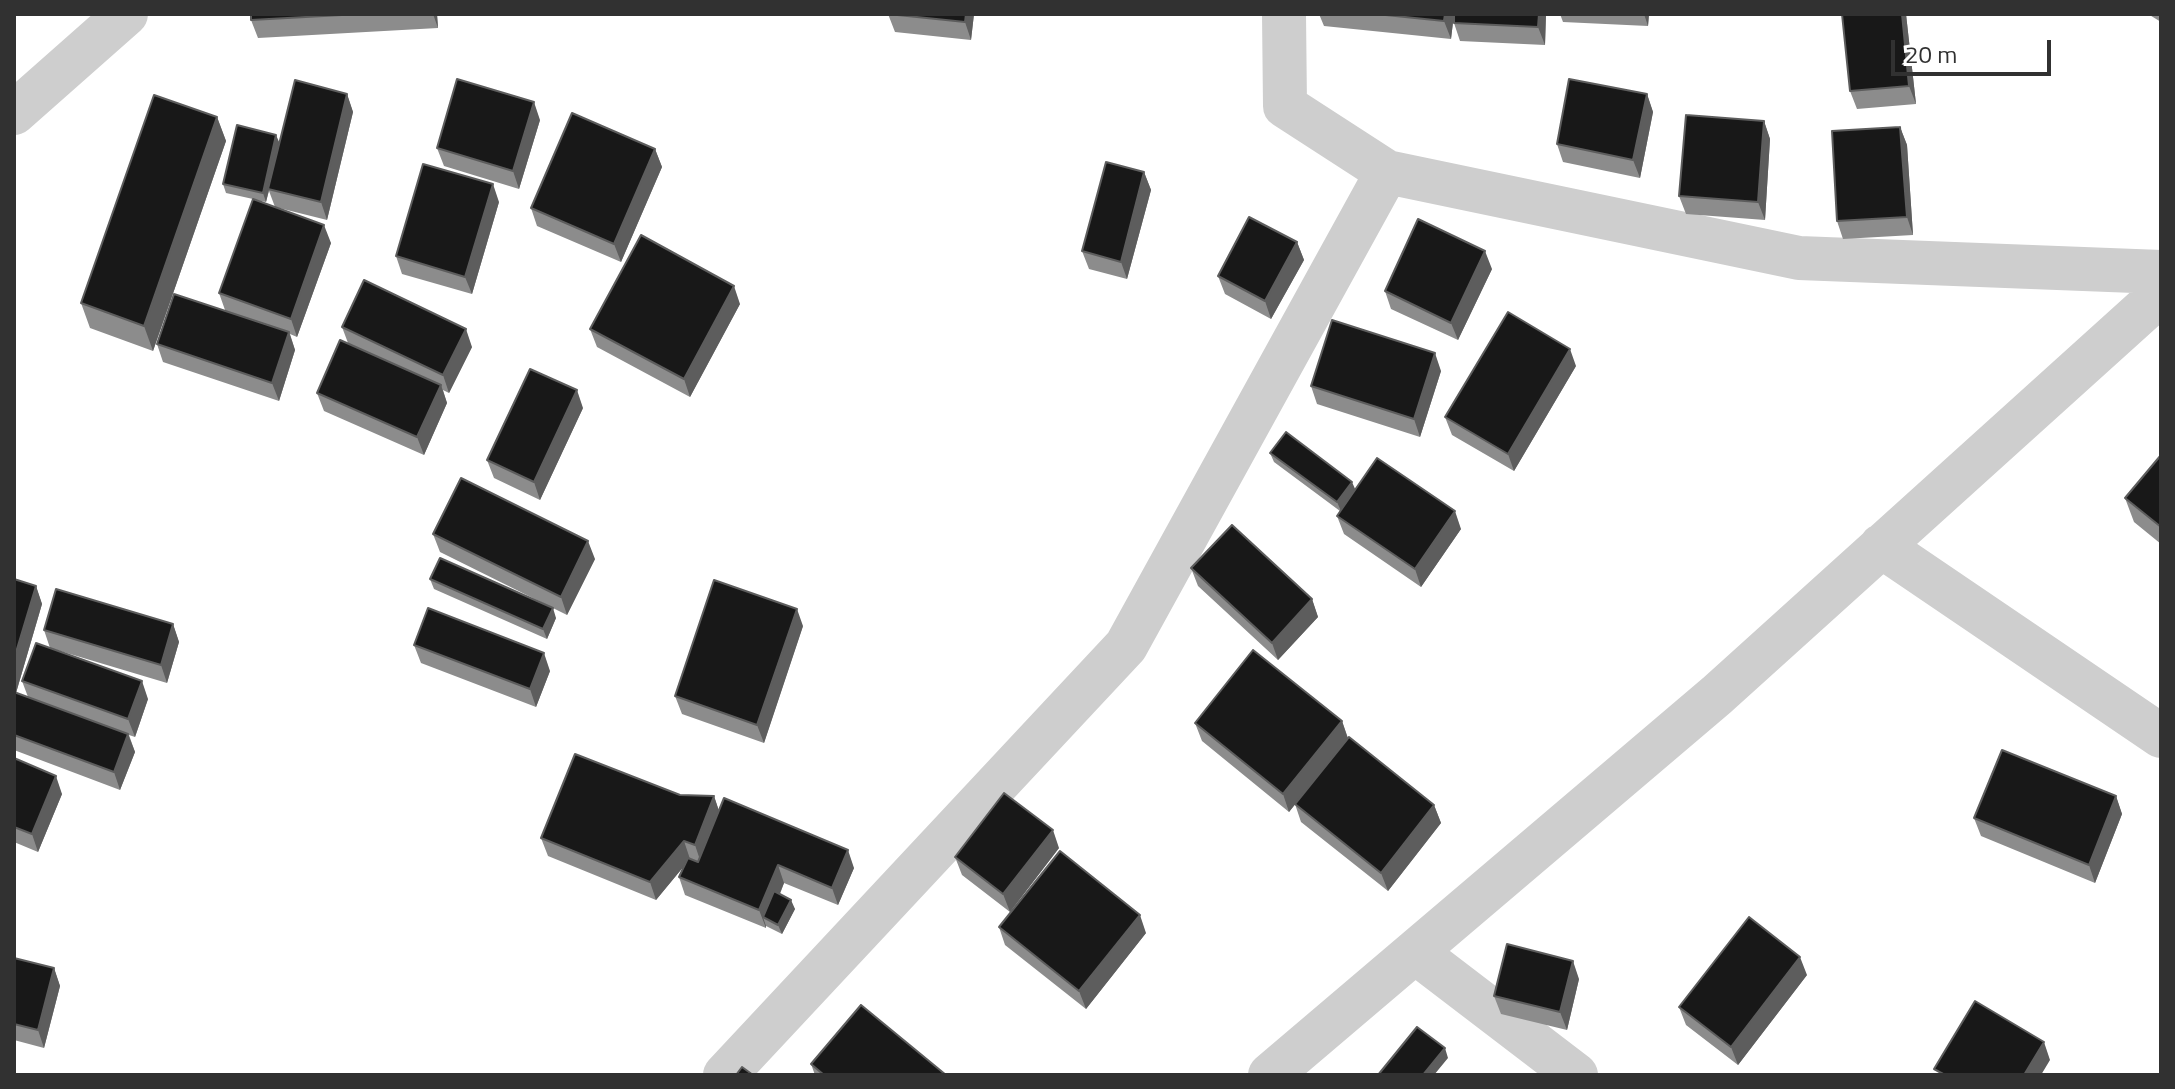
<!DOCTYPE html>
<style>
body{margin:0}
#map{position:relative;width:2175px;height:1089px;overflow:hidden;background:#fff;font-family:"Titillium Web",sans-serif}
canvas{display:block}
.frame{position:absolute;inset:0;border:16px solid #313131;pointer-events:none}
.scale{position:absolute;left:1891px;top:40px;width:160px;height:36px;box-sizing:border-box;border:4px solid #313131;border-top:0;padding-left:10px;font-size:24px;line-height:28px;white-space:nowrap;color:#313131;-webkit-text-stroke:6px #fff;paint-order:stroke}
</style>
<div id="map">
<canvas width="2175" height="1089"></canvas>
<div class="frame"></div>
<div class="scale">20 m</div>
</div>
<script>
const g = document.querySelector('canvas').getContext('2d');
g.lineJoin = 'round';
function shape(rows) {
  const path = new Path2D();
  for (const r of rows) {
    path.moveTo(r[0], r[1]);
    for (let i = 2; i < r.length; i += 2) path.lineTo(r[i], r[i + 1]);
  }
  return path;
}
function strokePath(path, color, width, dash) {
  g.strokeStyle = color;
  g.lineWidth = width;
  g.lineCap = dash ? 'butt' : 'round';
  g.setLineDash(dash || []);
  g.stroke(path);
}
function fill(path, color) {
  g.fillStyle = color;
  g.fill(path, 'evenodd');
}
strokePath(shape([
 [1284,14,1285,106,1387,172,1799,258,2161,272],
 [14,113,126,14],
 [1881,546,2161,736],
 [1415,952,1576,1075],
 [725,1075,1126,646,1387,172],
 [1270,1075,1717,695,2161,294]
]), '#cecece', 44);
fill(shape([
 [251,14,437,14,438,28,258,38,251,20],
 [888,14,974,14,971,40,895,32],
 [1319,14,1454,14,1451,39,1324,26],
 [1546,14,1545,45,1460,41,1454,23],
 [1560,14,1649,14,1648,26,1563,22],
 [1842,14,1906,14,1916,104,1857,109,1850,91],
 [2148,14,2161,14,2161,22],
 [347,94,353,112,327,220,275,207,269,191,266,202,254,200,331,243,297,337,290,334,295,350,279,401,163,362,157,344,225,310,219,293,253,199,226,193,223,184],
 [1647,94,1653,112,1640,178,1563,162,1557,144],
 [217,117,226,141,153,351,90,328,81,303],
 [540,120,519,189,444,166,437,148],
 [1764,121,1770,139,1765,220,1686,214,1679,196],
 [1900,127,1907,145,1913,235,1843,239,1837,221],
 [655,149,662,167,621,262,537,226,531,208],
 [1144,172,1151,190,1127,279,1089,269,1082,251],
 [499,202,472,294,402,274,396,256],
 [1297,242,1304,260,1271,319,1225,294,1218,276],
 [1492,269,1458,340,1391,309,1385,291],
 [740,304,690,397,597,347,590,329],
 [342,327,472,347,449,393,443,390,447,403,424,455,324,411,317,393,348,343],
 [1576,366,1514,471,1452,435,1445,417],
 [1441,371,1420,437,1317,404,1311,386],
 [583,408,540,500,494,478,487,460],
 [1270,453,1355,490,1461,529,1421,587,1344,534,1337,516,1340,511,1274,462],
 [2161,455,2161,544,2134,522,2125,498],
 [433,534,595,559,567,615,440,552],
 [1191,568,1312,599,1318,617,1278,660,1198,586],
 [14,579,36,586,42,604,16,693,28,697,22,681,148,699,135,737,129,735,135,752,120,790,14,750],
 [430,579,556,618,547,639,434,589],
 [173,624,179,642,167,683,50,648,44,630],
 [803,626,764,743,682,714,675,696],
 [414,645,550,671,536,707,421,663],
 [1342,721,1348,738,1434,805,1441,823,1388,891,1301,822,1295,804,1289,812,1202,741,1195,723],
 [14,758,62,794,38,852,14,842],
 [680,795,714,796,719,811,854,868,838,905,784,883,780,894,795,909,782,934,766,926,766,928,685,895,679,877,683,867,656,900,548,856,541,838],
 [2116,796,2122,814,2095,883,1981,836,1974,818],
 [1059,848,1010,912,962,875,955,857],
 [999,927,1146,933,1086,1009,1005,945],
 [14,958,54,968,60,986,44,1048,14,1040],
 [1807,975,1738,1065,1686,1025,1679,1007],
 [1579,979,1567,1030,1501,1014,1494,996],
 [811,1064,946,1075,815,1075]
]), '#8c8c8c');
fill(shape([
 [433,14,437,14,438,28],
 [966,14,974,14,971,40,965,22],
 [1445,14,1454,14,1451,39,1444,21],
 [1539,14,1546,14,1545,45,1538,27],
 [1644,14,1649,14,1648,26],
 [1902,14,1906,14,1916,104,1909,86],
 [347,94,353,112,327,220,321,202],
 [1647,94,1653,112,1640,178,1633,160],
 [534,102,540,120,519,189,513,171],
 [217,117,226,141,153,351,144,326],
 [1764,121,1770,139,1765,220,1758,202],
 [1900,127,1907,145,1913,235,1907,217],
 [276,135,280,144,266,202,263,193],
 [655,149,662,167,621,262,614,244],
 [1144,172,1151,190,1127,279,1121,262],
 [493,184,499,202,472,294,465,277],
 [324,225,331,243,297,337,291,319],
 [1297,242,1304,260,1271,319,1265,301],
 [1485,251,1492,269,1458,340,1451,323],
 [734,286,740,304,690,397,684,379],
 [466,329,472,347,449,393,443,375],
 [289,332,295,350,279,401,272,383],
 [1570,349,1576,366,1514,471,1508,454],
 [1435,353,1441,371,1420,437,1414,419],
 [441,385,447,403,424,455,417,437],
 [577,390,583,408,540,500,534,482],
 [1352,482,1356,491,1341,511,1337,502],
 [1455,511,1461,529,1421,587,1415,569],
 [588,541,595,559,567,615,561,597],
 [36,586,42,604,16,693,14,689,14,659],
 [1312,599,1318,617,1278,660,1272,643],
 [553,608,556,618,547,639,543,629],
 [797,609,803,626,764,743,757,725],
 [173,624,179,642,167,683,161,665],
 [544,653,550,671,536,707,530,689],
 [142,681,148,699,135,737,128,719],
 [1342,721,1348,739,1289,812,1283,794],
 [128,734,135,752,120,790,114,772],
 [56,776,62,794,38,852,32,834],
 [714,796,720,814,701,863,695,845],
 [2116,796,2122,814,2095,883,2089,865],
 [1434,805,1441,823,1388,891,1381,873],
 [1053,830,1059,848,1010,912,1003,894],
 [684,841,690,859,656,900,650,882],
 [848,850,854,868,838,905,832,888],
 [778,865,784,883,769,920,763,917,766,926,766,928,759,910],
 [791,900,795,909,782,934,778,925],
 [1140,915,1146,933,1086,1009,1079,991],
 [1800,957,1807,975,1738,1065,1731,1047],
 [1573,961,1579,979,1567,1030,1560,1012],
 [54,968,60,986,44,1048,38,1030],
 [2044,1042,2050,1060,2041,1075,2024,1075],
 [1445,1048,1448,1058,1434,1075,1423,1075]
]), '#5d5d5d');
const building = shape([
 [251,14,360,14,251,20,251,14],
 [888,14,966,14,965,22,888,14],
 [1376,14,1445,14,1444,21,1376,14],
 [1454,14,1539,14,1538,27,1454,23,1454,14],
 [1842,14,1902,14,1909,86,1850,91,1842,14],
 [457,79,534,102,513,171,437,148,457,79],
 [1569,79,1647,94,1633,160,1557,144,1569,79],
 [295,80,347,94,321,202,268,189,295,80],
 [154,95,217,117,144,326,81,303,154,95],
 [572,113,655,149,614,244,531,208,572,113],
 [1686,115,1764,121,1758,202,1679,196,1686,115],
 [237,125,276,135,263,193,223,184,237,125],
 [1900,127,1907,217,1837,221,1832,131,1900,127],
 [1106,162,1144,172,1121,262,1082,251,1106,162],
 [423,164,493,184,465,277,396,256,423,164],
 [253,199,324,225,291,319,219,293,253,199],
 [1249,217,1297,242,1265,301,1218,276,1249,217],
 [1418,219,1485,251,1451,323,1385,291,1418,219],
 [641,235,734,286,684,379,590,329,641,235],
 [364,280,466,329,443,375,342,327,364,280],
 [174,294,289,332,272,383,157,344,174,294],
 [1508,312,1570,349,1508,454,1445,417,1508,312],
 [1332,320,1435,353,1414,419,1311,386,1332,320],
 [340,340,441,385,417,437,317,393,340,340],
 [530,369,577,390,534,482,487,460,530,369],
 [1286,432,1352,482,1337,502,1270,453,1286,432],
 [2161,455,2161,527,2125,498,2161,455],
 [1377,458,1455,511,1415,569,1337,516,1377,458],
 [461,478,588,541,561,597,433,534,461,478],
 [1232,525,1312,599,1272,643,1191,568,1232,525],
 [440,558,553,608,543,629,430,579,440,558],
 [14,579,36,586,14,659,14,579],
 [714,580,797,609,757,725,675,696,714,580],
 [56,589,173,624,161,665,44,630,56,589],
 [428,608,544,653,530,689,414,645,428,608],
 [36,643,142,681,128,719,22,681,36,643],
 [1253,650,1342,721,1283,794,1195,723,1253,650],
 [14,692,128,734,114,772,14,735,14,692],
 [1349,737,1434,805,1381,873,1295,804,1349,737],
 [2002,750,2116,796,2089,865,1974,818,2002,750],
 [575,754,680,795,714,796,695,845,684,841,650,882,541,838,575,754],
 [14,758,56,776,32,834,14,827,14,758],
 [1004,793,1053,830,1003,894,955,857,1004,793],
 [724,798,848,850,832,888,778,865,759,910,679,877,688,858,698,862,724,798],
 [1060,851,1140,915,1079,991,999,927,1060,851],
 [774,891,791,900,778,925,763,917,774,891],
 [1749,917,1800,957,1731,1047,1679,1007,1749,917],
 [1507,944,1573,961,1560,1012,1494,996,1507,944],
 [14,958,54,968,38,1030,14,1024,14,958],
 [1975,1001,2044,1042,2024,1075,1945,1075,1934,1069,1975,1001],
 [861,1005,946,1075,824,1075,811,1064,861,1005],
 [1417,1027,1445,1048,1423,1075,1378,1075,1417,1027],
 [742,1067,753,1075,736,1075,742,1067]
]);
fill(building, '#181818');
strokePath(building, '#5d5d5d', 2);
</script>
